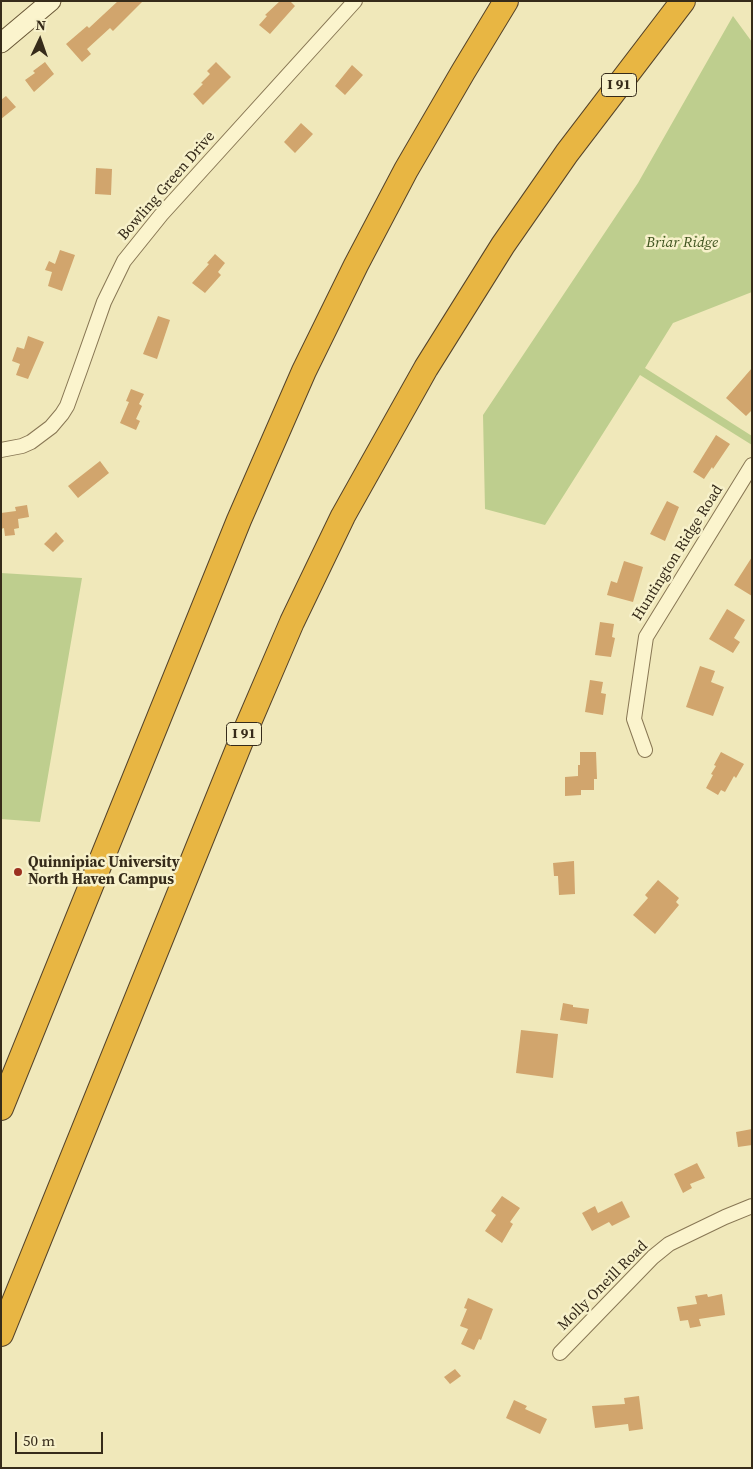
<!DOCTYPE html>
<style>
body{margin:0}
#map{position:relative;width:753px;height:1469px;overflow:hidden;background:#f0e8ba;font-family:"Source Serif 4",serif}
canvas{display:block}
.frame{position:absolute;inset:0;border:2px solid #362b1a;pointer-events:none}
.north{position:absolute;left:15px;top:15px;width:50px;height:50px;-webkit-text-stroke:4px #f7f1ca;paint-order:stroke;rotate:3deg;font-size:14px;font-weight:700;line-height:20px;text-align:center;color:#362b1a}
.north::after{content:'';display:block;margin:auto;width:18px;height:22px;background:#362b1a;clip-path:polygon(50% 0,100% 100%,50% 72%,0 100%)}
.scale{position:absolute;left:15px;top:1432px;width:88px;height:22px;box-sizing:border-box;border:2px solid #362b1a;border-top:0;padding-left:6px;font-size:15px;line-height:18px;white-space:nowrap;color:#362b1a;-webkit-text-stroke:4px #f7f1ca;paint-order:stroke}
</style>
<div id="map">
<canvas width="753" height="1469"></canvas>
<div class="frame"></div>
<div class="north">N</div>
<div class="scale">50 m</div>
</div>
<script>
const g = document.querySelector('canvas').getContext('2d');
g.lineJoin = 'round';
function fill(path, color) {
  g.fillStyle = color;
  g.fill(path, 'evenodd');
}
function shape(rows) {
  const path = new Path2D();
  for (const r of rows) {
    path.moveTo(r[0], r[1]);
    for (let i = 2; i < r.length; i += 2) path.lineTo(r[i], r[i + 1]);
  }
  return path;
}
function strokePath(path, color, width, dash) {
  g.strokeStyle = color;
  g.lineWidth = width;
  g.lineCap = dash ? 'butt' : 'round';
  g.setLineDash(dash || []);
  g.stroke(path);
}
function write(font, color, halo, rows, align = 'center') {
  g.font = font + ' "Source Serif 4",serif';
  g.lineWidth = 5;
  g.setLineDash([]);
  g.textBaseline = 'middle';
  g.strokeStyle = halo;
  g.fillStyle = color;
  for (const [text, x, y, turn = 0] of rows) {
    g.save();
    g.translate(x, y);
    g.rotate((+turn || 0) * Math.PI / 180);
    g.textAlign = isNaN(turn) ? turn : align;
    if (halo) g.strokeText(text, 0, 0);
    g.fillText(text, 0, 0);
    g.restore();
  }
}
fill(shape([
 [733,16,752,42,752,292,673,323,645,368,752,436,752,445,640,375,545,525,485,509,483,415,638,183],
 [1,573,82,578,40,822,1,819]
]), '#bece8e');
fill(shape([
 [118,1,143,1,113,31,110,28,87,49,91,54,82,62,66,44,87,26,89,28],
 [280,1,290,1,295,6,270,34,259,25,267,16,265,15],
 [45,62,54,74,34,92,25,80,35,73,33,71],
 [216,62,231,77,203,105,193,94,203,84,201,83,210,74,207,71],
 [352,65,363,75,345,95,335,86],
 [6,96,16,107,1,119,1,100],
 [301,123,313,134,295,153,284,142],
 [96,168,112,169,111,195,95,194],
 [60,250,75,255,62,291,48,286,52,272,45,270,49,261,55,264],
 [215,254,225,263,218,272,221,275,205,293,192,283,209,264,207,263],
 [158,316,170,320,157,359,143,354],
 [28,336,44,342,28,379,16,375,20,364,12,361,17,347,24,349],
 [752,368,752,410,746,416,726,398],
 [131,389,144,394,139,404,142,406,136,419,140,421,136,430,120,423,129,402,126,401],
 [716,435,730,444,713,469,712,467,704,479,693,472],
 [100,461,109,473,78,498,68,486],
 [667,501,679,507,665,541,650,534],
 [27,505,29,517,18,519,19,528,14,529,15,535,5,536,4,528,1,529,1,513,16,511,15,507],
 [56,532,64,541,53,552,44,544],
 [752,557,752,596,734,585],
 [624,561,643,567,633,602,607,595,611,581,617,583],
 [727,609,745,620,734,638,740,642,733,653,709,639],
 [600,622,614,624,612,637,615,638,611,657,595,655],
 [700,666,715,671,711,682,724,687,713,716,686,707],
 [590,680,603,682,601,693,606,694,603,715,585,712],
 [580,752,596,752,597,779,594,779,594,790,581,790,581,795,565,796,565,777,578,776,578,765,580,765],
 [721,752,744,764,736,778,734,776,725,792,721,790,718,795,706,788,713,775,711,774,716,766,714,765],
 [574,861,575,894,559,895,558,876,554,876,553,863],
 [658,880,679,898,676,902,679,905,655,934,633,915,648,898,645,895],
 [563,1003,573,1005,573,1007,589,1009,587,1024,560,1020],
 [521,1030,558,1034,553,1078,516,1073],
 [752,1129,752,1145,738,1147,736,1132],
 [697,1163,705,1178,690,1184,692,1188,683,1193,674,1174],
 [502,1196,520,1208,510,1222,513,1224,502,1243,485,1231,496,1215,491,1211],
 [622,1201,630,1217,612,1226,609,1222,592,1231,582,1213,595,1206,598,1213],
 [707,1294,708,1297,722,1294,725,1315,699,1319,701,1326,690,1328,688,1320,680,1321,677,1307,697,1304,695,1296],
 [468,1298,493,1309,481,1340,479,1339,474,1350,461,1344,468,1329,460,1326,467,1309,464,1308],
 [455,1369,461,1376,450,1384,444,1377],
 [639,1396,643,1429,629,1431,628,1424,595,1428,592,1406,625,1404,624,1398],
 [514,1400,527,1406,525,1409,547,1419,540,1434,506,1418]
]), '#d1a56d');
const street = shape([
 [1,450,22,446,31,442,51,427,62,414,67,406,80,370,104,302,124,261,161,215,355,1],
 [645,750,634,719,646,637,752,465],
 [560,1353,653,1257,669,1244,725,1217,752,1206]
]);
const secondary = shape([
 [1,43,51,1]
]);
const highway = shape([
 [1,1108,239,520,304,371,356,265,406,170,463,72,506,1],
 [1,1334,241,741,292,622,343,516,426,368,503,245,567,153,683,1]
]);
strokePath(street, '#887754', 16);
strokePath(secondary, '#695737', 21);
strokePath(highway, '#554329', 26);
strokePath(street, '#fbf4cd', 14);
strokePath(secondary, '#fbf4cd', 19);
strokePath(highway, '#e8b643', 24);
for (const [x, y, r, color] of [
 [18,872,5,"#9b3020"]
]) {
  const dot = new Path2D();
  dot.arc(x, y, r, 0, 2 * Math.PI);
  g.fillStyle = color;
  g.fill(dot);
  strokePath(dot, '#f7f1ca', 2);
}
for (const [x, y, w] of [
 [619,85,35],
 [244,734,35]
]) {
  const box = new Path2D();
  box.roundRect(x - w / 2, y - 11.5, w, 23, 4);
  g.fillStyle = '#f7f1ca';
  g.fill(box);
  strokePath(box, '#362b1a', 1);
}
write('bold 14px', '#362b1a', null, [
 ["I 91",619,85],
 ["I 91",244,734]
]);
write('15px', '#362b1a', '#f7f1ca', [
 ["Bowling Green Drive",167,186,-49],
 ["Huntington Ridge Road",678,553,-58],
 ["Molly Oneill Road",603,1286,-45]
]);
write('italic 15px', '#3f541f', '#f7f1ca', [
 ["Briar Ridge",682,243]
]);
write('bold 15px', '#362b1a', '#f7f1ca', [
 ["Quinnipiac University",28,863],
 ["North Haven Campus",28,880]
], 'left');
</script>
